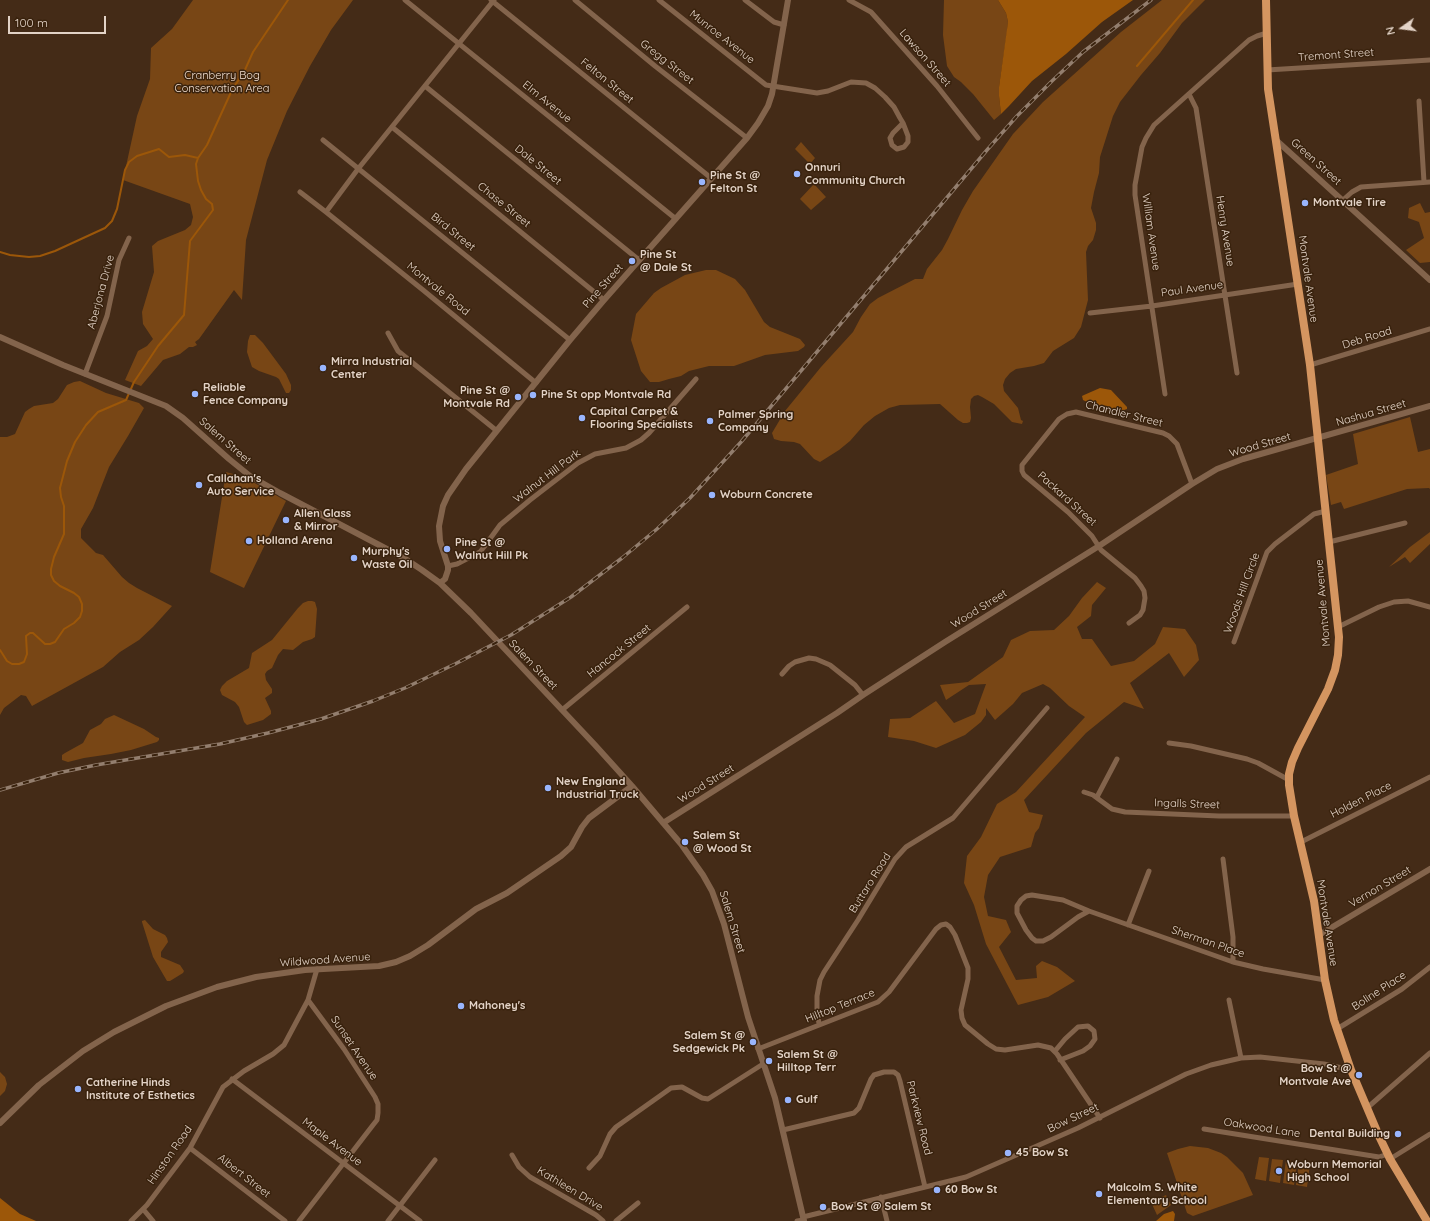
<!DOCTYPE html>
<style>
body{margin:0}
#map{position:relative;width:1430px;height:1221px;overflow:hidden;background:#442b17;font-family:Quicksand,sans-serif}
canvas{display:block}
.north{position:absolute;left:1382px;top:8px;width:40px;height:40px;-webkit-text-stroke:3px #39220d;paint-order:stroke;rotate:256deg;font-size:11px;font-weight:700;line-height:16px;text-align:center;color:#e3d3c7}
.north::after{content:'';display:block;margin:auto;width:14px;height:18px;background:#e3d3c7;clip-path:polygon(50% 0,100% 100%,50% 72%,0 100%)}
.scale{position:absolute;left:8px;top:16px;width:98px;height:18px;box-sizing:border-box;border:2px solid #e3d3c7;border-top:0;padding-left:5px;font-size:12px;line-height:14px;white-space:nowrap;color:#e3d3c7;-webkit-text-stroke:3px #39220d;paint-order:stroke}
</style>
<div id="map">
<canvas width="1430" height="1221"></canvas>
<div class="north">N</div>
<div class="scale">100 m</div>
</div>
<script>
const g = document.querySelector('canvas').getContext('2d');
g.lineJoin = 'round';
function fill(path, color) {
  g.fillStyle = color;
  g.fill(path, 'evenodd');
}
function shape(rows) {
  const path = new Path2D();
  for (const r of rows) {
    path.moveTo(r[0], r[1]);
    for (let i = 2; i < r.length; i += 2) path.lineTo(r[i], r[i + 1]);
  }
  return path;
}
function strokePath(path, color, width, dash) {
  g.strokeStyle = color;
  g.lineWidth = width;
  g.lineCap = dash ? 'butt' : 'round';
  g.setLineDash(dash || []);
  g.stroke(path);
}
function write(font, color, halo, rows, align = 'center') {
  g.font = font + ' Quicksand,sans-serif';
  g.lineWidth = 3;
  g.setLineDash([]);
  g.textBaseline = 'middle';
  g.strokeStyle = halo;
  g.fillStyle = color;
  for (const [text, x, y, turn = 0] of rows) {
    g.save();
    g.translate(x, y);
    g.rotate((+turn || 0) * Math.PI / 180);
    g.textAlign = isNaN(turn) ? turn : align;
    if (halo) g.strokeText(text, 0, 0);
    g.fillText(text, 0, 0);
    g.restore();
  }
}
fill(shape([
 [193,0,353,0,331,30,310,66,287,111,267,160,246,240,242,300,234,290,199,339,195,342,197,345,193,347,189,347,180,354,163,360,141,386,125,380,138,351,147,346,153,339,143,324,142,312,154,272,152,246,158,241,185,230,191,225,193,217,190,204,123,180,137,116,150,79,151,48,172,29],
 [944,0,998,0,1006,13,1008,22,1007,33,999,87,999,96,1001,114,994,120,973,94,961,82,954,77,947,66,943,35],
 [1162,0,1205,0,1182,23,1160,53,1141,75,1120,102,1113,116,1100,157,1099,173,1094,192,1091,208,1096,223,1096,230,1093,240,1088,246,1086,252,1088,300,1081,327,1074,338,1053,351,1044,363,1034,366,1016,369,1010,373,1005,379,1003,385,1004,391,1018,408,1021,420,1023,421,1022,424,1012,422,994,404,982,397,978,395,974,396,971,399,970,407,971,418,970,422,967,423,963,423,958,420,940,404,900,405,889,408,875,416,864,425,850,441,839,450,820,462,814,459,800,444,794,442,781,441,774,439,772,433,785,411,821,367,853,332,861,317,870,304,878,298,915,279,923,279,927,269,942,250,948,239,962,210,973,191,1013,134,1043,102,1121,32],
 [801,142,815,158,810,164,795,149],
 [814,184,826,197,811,210,800,199],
 [1420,203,1425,213,1430,212,1430,262,1420,263,1406,250,1424,238,1419,222,1408,218,1409,208],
 [706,270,716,270,735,279,745,290,764,322,770,327,800,339,805,345,804,347,798,351,765,355,734,366,709,366,689,371,681,376,669,379,659,382,650,382,641,371,631,340,636,314,654,293,661,288,685,275],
 [250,335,255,335,263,343,286,374,291,385,291,390,289,393,286,393,279,379,276,377,259,371,252,367,247,352,248,341],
 [80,381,106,393,139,403,144,408,128,436,109,467,93,508,81,529,81,538,96,553,103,555,122,577,129,583,137,588,172,606,153,627,139,640,120,652,103,667,32,706,26,696,21,695,4,708,0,715,0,437,7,437,15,434,25,412,29,409,34,406,53,403,58,399,67,385,74,382],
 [1410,417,1418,452,1430,449,1430,489,1429,488,1407,489,1344,509,1341,502,1331,505,1326,475,1358,464,1353,434],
 [226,472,244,477,286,501,244,588,210,572],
 [1430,532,1430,544,1410,563,1405,557,1389,567,1410,547],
 [1097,582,1106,588,1092,605,1091,616,1077,627,1082,639,1092,639,1111,666,1134,661,1155,644,1163,627,1185,629,1196,645,1199,660,1184,677,1169,653,1130,683,1144,709,1124,702,1086,733,1024,800,1029,812,1043,815,1039,828,1035,833,1031,847,1000,857,988,875,984,897,988,916,1006,920,1011,932,999,947,1016,980,1037,978,1036,966,1042,961,1057,967,1075,981,1048,997,1018,1005,986,944,974,905,964,883,967,856,981,837,997,804,1016,792,1085,717,1069,706,1050,688,1043,684,1022,693,1013,704,995,720,986,708,986,715,981,722,965,735,936,748,914,741,888,737,890,719,910,718,936,701,954,723,975,714,986,684,969,685,946,700,940,685,968,682,1003,657,1011,640,1030,631,1054,630,1069,616,1082,598],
 [308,601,312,601,315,602,317,609,315,637,312,639,303,642,293,650,283,649,278,655,272,668,267,671,265,674,266,680,272,689,272,693,265,698,271,711,271,714,263,720,247,725,244,722,239,707,235,702,222,695,220,690,222,686,227,681,249,668,252,653,272,640,298,608,303,603],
 [114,715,144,729,156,737,159,738,159,740,157,742,131,750,111,754,84,758,68,762,62,760,62,755,65,753,83,743,90,730,101,724,105,719],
 [145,920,153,929,165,935,167,938,168,942,161,952,161,957,180,965,184,971,183,973,170,981,167,981,153,957,142,922,142,921],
 [0,1072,5,1077,7,1084,5,1091,0,1096],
 [1190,1146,1208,1148,1221,1153,1227,1157,1243,1173,1253,1195,1193,1216,1187,1213,1167,1153,1178,1149],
 [1259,1157,1269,1158,1266,1181,1255,1179],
 [1272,1159,1283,1160,1280,1183,1269,1181],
 [1286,1160,1297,1162,1294,1185,1283,1183],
 [1299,1162,1310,1164,1307,1187,1296,1185],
 [1166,1195,1171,1205,1157,1215,1151,1202]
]), '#784615');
fill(shape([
 [998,0,1133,0,1102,22,1066,54,1032,81,1009,106,1001,114,999,96,999,87,1008,22,1006,13],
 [1100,388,1111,390,1127,407,1127,409,1121,411,1087,402,1083,400,1082,396,1084,395],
 [0,1198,20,1214,36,1221,0,1221],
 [1173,1211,1175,1214,1174,1221,1156,1221,1164,1214]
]), '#9c5709');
strokePath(shape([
 [1137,66,1193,0],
 [0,252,10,255,29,257,40,256,55,251,105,228,112,221,117,209,125,170,129,162,137,156,159,149,169,157,185,155,198,158],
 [0,650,7,661,12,664,19,664,24,662,27,654,26,636,30,633,33,633,45,644,50,644,55,642,64,629,74,623,80,617,82,611,82,604,79,597,74,593,60,586,54,581,51,575,51,569,54,557,64,534,64,506,61,497,60,488,67,461,75,442,86,425,98,412,126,400,134,382,158,346,184,315,190,241,213,210,212,204,206,199,201,190,198,181,196,164,198,158,207,145,232,90,244,72,253,52,288,0]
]), '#9c5709', 2);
strokePath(shape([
 [405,0,676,219],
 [491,0,711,178],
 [494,0,358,169,326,212,423,290,536,383],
 [575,0,655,66,747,138],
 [659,0,766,85,817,93,828,91,851,82,866,83,875,88,885,97,894,107,900,118,903,123,893,133,890,138,892,145,897,149,904,147,908,142,908,136,903,123],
 [745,0,774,22,784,25],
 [849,0,871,12,937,86,978,138],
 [1267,70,1430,60],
 [425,86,639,260],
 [1189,94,1196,108,1237,373],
 [1419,101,1424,182],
 [392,127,604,300],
 [323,140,570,340],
 [300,192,326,212],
 [1343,200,1352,192,1361,187,1430,182],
 [1090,313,1152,306,1298,284],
 [388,333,398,351,497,431],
 [1310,365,1430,329],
 [85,374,107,316,119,260,129,238],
 [1165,394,1135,195,1135,185,1142,147,1146,138,1154,125,1249,40,1257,36,1267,33],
 [1329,542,1405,523],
 [448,566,457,564,480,552,484,547,500,525,530,500,578,463,595,454,626,448,641,440,649,433,696,379],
 [1129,623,1140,615,1143,610,1145,598,1144,591,1141,586,1135,578,1101,550,1092,536,1068,512,1024,475,1022,471,1022,465,1059,419,1067,414,1076,412,1163,433,1169,436,1177,444,1192,484],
 [1338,627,1379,607,1394,602,1408,601,1430,607],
 [1234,642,1267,552,1275,544,1314,514,1326,511],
 [782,674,789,666,795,662,809,658,816,659,830,665,855,685,863,695],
 [562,710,687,607],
 [1169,743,1191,746,1247,759,1258,763,1289,780],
 [1084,792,1093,795,1112,809,1125,812,1219,816,1294,816],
 [1097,797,1117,759],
 [1301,842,1430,777],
 [1223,859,1233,937,1233,962],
 [1089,911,1063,900,1032,895,1026,896,1021,900,1017,906,1017,913,1026,930,1032,938,1036,941,1043,941,1051,937,1078,917,1089,911,1233,962,1263,969,1325,980],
 [1128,925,1149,871],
 [1229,1000,1241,1058],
 [819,1024,817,1010,817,996,820,980,824,972,858,920,895,859,906,847,953,818,1047,708],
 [1337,1029,1402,989,1430,967],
 [758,1049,878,1002,889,992,936,929,941,925,946,924,950,927,955,935,968,968,968,979,961,1010,962,1018,965,1025,988,1044,996,1049,1005,1050,1038,1045,1051,1048,1057,1054,1100,1118],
 [1055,1051,1065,1039,1078,1027,1088,1026,1094,1031,1095,1039,1090,1046,1083,1051,1060,1060],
 [232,1079,420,1221],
 [1367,1108,1430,1053],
 [1204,1129,1379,1157,1388,1154],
 [783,1130,854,1113,859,1108,871,1079,874,1075,884,1072,894,1072,898,1075,900,1081,925,1187],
 [190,1148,285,1221],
 [512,1155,519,1167,530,1177,596,1215,603,1221],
 [1390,1159,1430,1134],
 [589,1168,600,1156,610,1134,616,1127,671,1088,682,1087,702,1098,708,1099,763,1064],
 [881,1197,887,1221],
 [143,1209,153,1221],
 [803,1217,966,1177,1078,1128,1186,1074,1211,1065,1241,1058,1260,1057,1324,1064,1351,1070],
 [131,1221,147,1205,190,1148,223,1087,244,1071,273,1054,284,1045,308,1000,317,969],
 [299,1221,373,1125,377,1120,378,1113,378,1104,375,1097,344,1049,308,1000],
 [388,1221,435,1160],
 [616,1221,638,1203],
 [797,1221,804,1220]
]), '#83644c', 5);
strokePath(shape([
 [1276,140,1430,280],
 [0,337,63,365,166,406,183,418,229,459,250,476,280,493,404,558,422,570,440,583,471,613,595,745,632,786,681,844,703,875,712,891,724,924,748,1017,775,1098,804,1221],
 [440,583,445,579,448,570,448,566,440,541,439,526,443,506,448,495,466,469,570,340,604,300,747,138,758,123,768,106,772,94,788,0],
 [663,823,837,713,863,695,945,642,1099,546,1192,484,1217,469,1243,459,1430,406],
 [1319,935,1430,869],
 [0,1123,39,1085,83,1051,114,1032,166,1006,217,987,256,977,305,970,379,966,396,962,410,956,428,945,476,909,507,893,561,856,571,847,582,827,589,818,632,786]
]), '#83644c', 6);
strokePath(shape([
 [1266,0,1268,89,1310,365,1339,637,1338,655,1335,670,1328,689,1298,748,1292,762,1289,774,1289,785,1294,816,1314,901,1325,980,1334,1020,1351,1070,1379,1136,1390,1159,1427,1221]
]), '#d49560', 8);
const rail = shape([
 [0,790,58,773,96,765,220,744,268,733,321,719,373,701,405,688,455,664,511,635,571,597,622,558,657,529,690,498,741,442,987,150,1017,116,1052,81,1083,52,1151,0]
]);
strokePath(rail, '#937e6e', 3.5);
strokePath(rail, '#39220d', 2, [6]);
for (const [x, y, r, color] of [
 [797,174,4,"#99b5fd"],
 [702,182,4,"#99b5fd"],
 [1305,203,4,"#99b5fd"],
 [632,261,4,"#99b5fd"],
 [323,368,4,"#99b5fd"],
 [195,394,4,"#99b5fd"],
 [533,395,4,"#99b5fd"],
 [518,397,4,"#99b5fd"],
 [582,418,4,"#99b5fd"],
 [710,421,4,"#99b5fd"],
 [199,485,4,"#99b5fd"],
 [712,495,4,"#99b5fd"],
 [286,520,4,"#99b5fd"],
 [249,541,4,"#99b5fd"],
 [447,549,4,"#99b5fd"],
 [354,558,4,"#99b5fd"],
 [548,788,4,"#99b5fd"],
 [685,842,4,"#99b5fd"],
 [461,1006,4,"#99b5fd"],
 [753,1042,4,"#99b5fd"],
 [769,1061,4,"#99b5fd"],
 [1359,1075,4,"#99b5fd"],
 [78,1089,4,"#99b5fd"],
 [788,1100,4,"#99b5fd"],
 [1398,1134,4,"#99b5fd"],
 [1008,1153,4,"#99b5fd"],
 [1279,1171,4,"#99b5fd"],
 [937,1190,4,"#99b5fd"],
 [1099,1194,4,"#99b5fd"],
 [823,1207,4,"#99b5fd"]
]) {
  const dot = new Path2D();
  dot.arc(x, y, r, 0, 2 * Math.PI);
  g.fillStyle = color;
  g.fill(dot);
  strokePath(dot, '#39220d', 1.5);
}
write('11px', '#e3d3c7', '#39220d', [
 ["Munroe Avenue",722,37,38],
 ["Tremont Street",1336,55,-4],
 ["Lawson Street",925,58,49],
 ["Gregg Street",667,62,38],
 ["Felton Street",607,81,39],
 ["Elm Avenue",547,102,39],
 ["Green Street",1316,162,42],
 ["Dale Street",538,165,39],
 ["Chase Street",504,205,39],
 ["Henry Avenue",1225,231,81],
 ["Bird Street",453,232,39],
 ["William Avenue",1151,232,82],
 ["Montvale Avenue",1308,279,82],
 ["Pine Street",603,286,-49],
 ["Montvale Road",438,289,39],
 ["Paul Avenue",1192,289,-8],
 ["Aberjona Drive",101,292,-75],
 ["Deb Road",1367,338,-17],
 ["Nashua Street",1371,413,-16],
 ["Chandler Street",1124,414,14],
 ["Salem Street",225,441,41],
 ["Wood Street",1260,445,-16],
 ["Walnut Hill Park",547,476,-37],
 ["Packard Street",1067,499,42],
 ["Woods Hill Circle",1242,593,-70],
 ["Montvale Avenue",1323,603,-95],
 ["Wood Street",979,609,-32],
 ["Hancock Street",619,651,-39],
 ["Salem Street",533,665,46],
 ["Wood Street",706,784,-32],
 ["Holden Place",1361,800,-27],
 ["Ingalls Street",1187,804,2],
 ["Buttaro Road",870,883,-58],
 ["Vernon Street",1380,887,-31],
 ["Salem Street",732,922,73],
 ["Montvale Avenue",1327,923,81],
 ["Sherman Place",1208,942,19],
 ["Wildwood Avenue",325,960,-4],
 ["Boline Place",1379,991,-33],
 ["Hilltop Terrace",840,1006,-22],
 ["Sunset Avenue",354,1048,56],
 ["Parkview Road",919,1118,76],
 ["Bow Street",1073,1118,-25],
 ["Oakwood Lane",1262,1128,9],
 ["Maple Avenue",332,1142,37],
 ["Hinston Road",170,1155,-55],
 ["Albert Street",244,1176,38],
 ["Kathleen Drive",570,1189,31]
]);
write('11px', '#f4e0d1', '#39220d', [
 ["Cranberry Bog",222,76],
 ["Conservation Area",222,89]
]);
write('bold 11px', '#e3d3c7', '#39220d', [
 ["Onnuri",805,168],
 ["Community Church",805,181],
 ["Pine St @",710,176],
 ["Felton St",710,189],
 ["Montvale Tire",1313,203],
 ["Pine St",640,255],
 ["@ Dale St",640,268],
 ["Mirra Industrial",331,362],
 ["Center",331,375],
 ["Reliable",203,388],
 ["Fence Company",203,401],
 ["Pine St @",510,391,"right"],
 ["Montvale Rd",510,404,"right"],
 ["Pine St opp Montvale Rd",541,395],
 ["Capital Carpet &",590,412],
 ["Flooring Specialists",590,425],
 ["Palmer Spring",718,415],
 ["Company",718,428],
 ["Callahan's",207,479],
 ["Auto Service",207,492],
 ["Woburn Concrete",720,495],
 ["Allen Glass",294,514],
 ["& Mirror",294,527],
 ["Holland Arena",257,541],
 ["Pine St @",455,543],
 ["Walnut Hill Pk",455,556],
 ["Murphy's",362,552],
 ["Waste Oil",362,565],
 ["New England",556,782],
 ["Industrial Truck",556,795],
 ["Salem St",693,836],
 ["@ Wood St",693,849],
 ["Mahoney's",469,1006],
 ["Salem St @",745,1036,"right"],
 ["Sedgewick Pk",745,1049,"right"],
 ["Salem St @",777,1055],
 ["Hilltop Terr",777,1068],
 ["Bow St @",1351,1069,"right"],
 ["Montvale Ave",1351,1082,"right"],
 ["Catherine Hinds",86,1083],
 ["Institute of Esthetics",86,1096],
 ["Gulf",796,1100],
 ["Dental Building",1390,1134,"right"],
 ["45 Bow St",1016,1153],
 ["Woburn Memorial",1287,1165],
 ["High School",1287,1178],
 ["Malcolm S. White",1107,1188],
 ["Elementary School",1107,1201],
 ["60 Bow St",945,1190],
 ["Bow St @ Salem St",831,1207]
], 'left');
</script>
